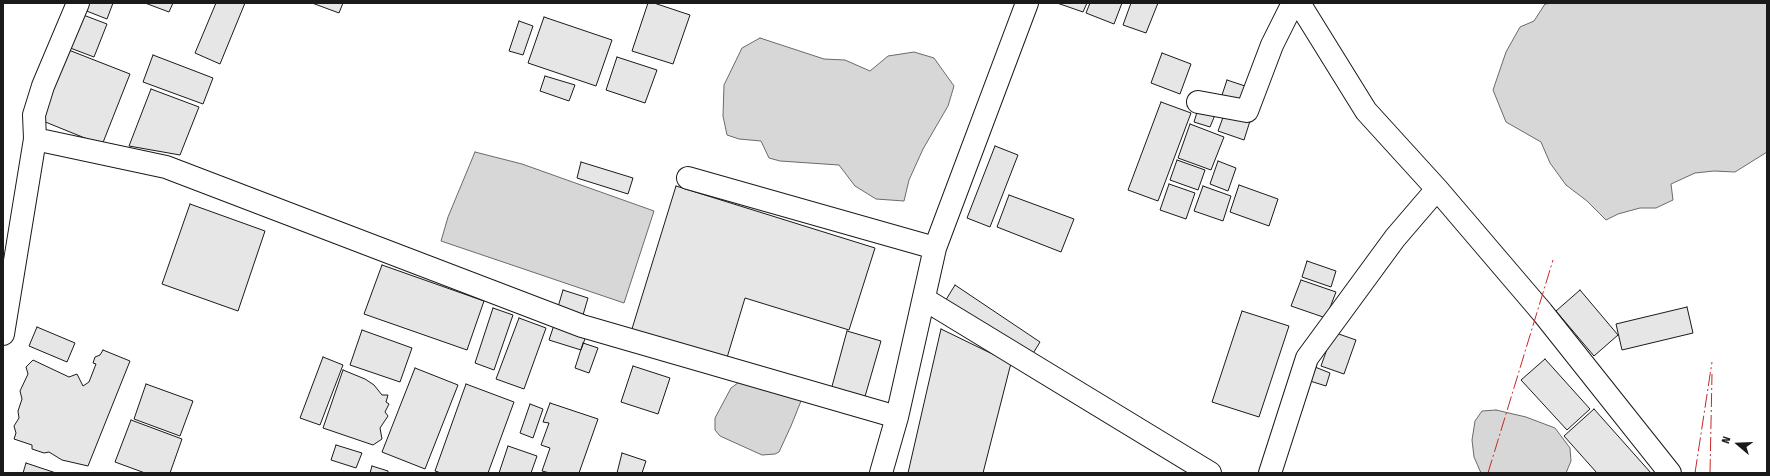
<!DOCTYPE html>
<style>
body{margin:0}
#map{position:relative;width:1770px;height:476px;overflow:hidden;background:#fff;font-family:"Fira Sans Condensed",sans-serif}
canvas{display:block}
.frame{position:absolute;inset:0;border:4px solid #1a1a1a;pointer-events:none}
.north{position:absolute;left:1718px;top:424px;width:40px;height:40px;-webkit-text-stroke:3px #fff;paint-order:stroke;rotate:289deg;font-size:11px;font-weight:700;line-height:16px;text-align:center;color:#1a1a1a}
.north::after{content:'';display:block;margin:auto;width:14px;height:18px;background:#1a1a1a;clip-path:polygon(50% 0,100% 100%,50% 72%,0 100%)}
</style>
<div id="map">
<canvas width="1770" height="476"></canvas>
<div class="frame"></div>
<div class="north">N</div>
</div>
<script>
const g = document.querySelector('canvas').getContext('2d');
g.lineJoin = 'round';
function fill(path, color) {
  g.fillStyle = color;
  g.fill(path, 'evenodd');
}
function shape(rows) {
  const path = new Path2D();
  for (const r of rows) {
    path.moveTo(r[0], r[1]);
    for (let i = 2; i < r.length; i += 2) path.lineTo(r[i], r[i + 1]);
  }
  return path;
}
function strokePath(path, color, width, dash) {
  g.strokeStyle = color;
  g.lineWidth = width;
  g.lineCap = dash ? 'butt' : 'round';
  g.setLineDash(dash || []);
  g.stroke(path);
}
const water = shape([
 [1554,3,1767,3,1767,152,1735,172,1714,171,1695,173,1671,184,1673,200,1656,208,1640,208,1618,214,1606,220,1587,201,1566,185,1550,163,1541,142,1506,122,1493,90,1506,52,1520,27,1534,21,1545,4,1554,3],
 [760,38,824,59,845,60,870,71,888,56,914,52,934,58,954,86,948,106,923,149,909,180,904,201,876,199,855,186,839,165,780,161,769,158,761,141,739,139,727,135,723,116,724,85,742,48,760,38],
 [475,152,522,164,654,211,624,303,441,241,448,217,475,152],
 [742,380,800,397,801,401,791,426,779,452,775,454,762,455,720,436,715,430,715,418,731,388,742,380],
 [1496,410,1526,417,1555,428,1570,448,1571,461,1566,473,1481,473,1474,457,1472,440,1475,421,1482,411,1496,410]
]);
fill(water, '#d7d7d7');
strokePath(water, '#6a6a6a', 1);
const building = shape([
 [86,3,113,3,107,19,84,10,86,3],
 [145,3,173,3,169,12,145,3],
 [216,3,245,3,220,64,195,53,216,3],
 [312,3,343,3,339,13,312,3],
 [648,3,654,3,690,15,673,64,632,51,648,3],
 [1057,3,1087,3,1083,12,1057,3],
 [1090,3,1122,3,1114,24,1086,13,1090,3],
 [1131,3,1158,3,1146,33,1123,25,1131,3],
 [78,13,107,24,94,57,65,46,78,13],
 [544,17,612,40,596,86,528,63,544,17],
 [519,21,533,26,523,55,509,51,519,21],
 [66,49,130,74,102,145,38,119,66,49],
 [1162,53,1191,64,1180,94,1151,83,1162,53],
 [153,55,213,78,203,104,143,82,153,55],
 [617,57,657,70,645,103,606,90,617,57],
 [545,76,575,85,569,101,540,91,545,76],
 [1227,80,1251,88,1244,106,1221,98,1227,80],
 [151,89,199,107,180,155,129,146,151,89],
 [1161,102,1191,113,1158,201,1128,190,1161,102],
 [1198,109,1215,115,1210,127,1194,122,1198,109],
 [1225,112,1250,121,1244,140,1218,131,1225,112],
 [1190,124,1224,137,1211,170,1178,158,1190,124],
 [995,146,1018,155,990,227,967,218,995,146],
 [1177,160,1205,170,1198,190,1170,180,1177,160],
 [1218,161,1236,168,1228,191,1210,184,1218,161],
 [581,162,633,178,628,194,577,178,581,162],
 [1169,184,1195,193,1186,219,1160,210,1169,184],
 [1239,185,1278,199,1269,226,1230,212,1239,185],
 [676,186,875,248,849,330,745,298,726,361,631,332,676,186],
 [1203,186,1231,196,1223,221,1194,211,1203,186],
 [1009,195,1074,219,1061,252,997,227,1009,195],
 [190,204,265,231,238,311,162,284,190,204],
 [1307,261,1336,271,1331,287,1302,277,1307,261],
 [382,265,484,301,467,350,364,314,382,265],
 [1301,280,1336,292,1326,318,1291,306,1301,280],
 [955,285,1040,342,1029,360,944,303,955,285],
 [563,290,588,298,583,315,558,307,563,290],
 [1580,290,1618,335,1594,356,1556,311,1580,290],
 [1687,307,1693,333,1622,350,1616,324,1687,307],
 [493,308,513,315,494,370,475,363,493,308],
 [1242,311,1289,326,1259,417,1212,402,1242,311],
 [519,318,546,328,524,389,496,379,519,318],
 [555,322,587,333,581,350,549,340,555,322],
 [37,327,75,343,67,362,29,346,37,327],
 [941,329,1011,363,983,473,908,473,941,329],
 [362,330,412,348,400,382,350,365,362,330],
 [847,331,881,341,864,400,831,390,847,331],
 [1333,332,1356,340,1344,374,1321,366,1333,332],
 [583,343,598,348,589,373,575,368,583,343],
 [103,350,130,361,88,466,62,460,49,452,44,453,32,449,32,445,14,439,16,433,14,426,19,418,18,411,22,399,20,391,28,374,26,367,33,360,69,377,77,374,83,386,89,382,96,364,93,363,95,357,100,355,103,350],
 [323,357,343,365,320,425,300,418,323,357],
 [1545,359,1590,409,1567,430,1521,380,1545,359],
 [633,366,670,378,658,414,621,402,633,366],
 [1315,367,1330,373,1326,386,1310,381,1315,367],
 [415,368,458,385,425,469,382,452,415,368],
 [343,370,365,379,374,385,382,395,388,395,386,402,389,404,385,412,388,416,380,428,382,439,373,445,323,428,343,370],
 [146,384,193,401,180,436,134,419,146,384],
 [466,384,514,402,488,473,441,473,435,471,466,384],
 [550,403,598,419,579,473,550,473,542,471,550,448,541,445,549,423,543,422,550,403],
 [530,404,543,409,533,438,520,433,530,404],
 [1594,409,1651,473,1597,473,1564,436,1594,409],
 [131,420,182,439,170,473,145,473,115,462,131,420],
 [336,445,362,453,356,468,331,460,336,445],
 [508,446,537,456,531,473,499,473,508,446],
 [622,453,646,461,642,473,617,473,622,453],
 [26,463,56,473,23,473,26,463],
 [372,466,388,471,388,473,370,473,372,466]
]);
fill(building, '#e6e6e6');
strokePath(building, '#1a1a1a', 1);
const street = shape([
 [1299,3,1366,111,1437,189,1542,312,1670,473],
 [1198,102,1247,111,1272,45,1293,3],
 [35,139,34,115,43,86,78,3],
 [688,178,935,248],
 [924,299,1210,473],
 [3,334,35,139,166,167,582,326,897,417],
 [881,473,897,417,935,248,1027,3],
 [1270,473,1307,358,1395,238,1437,189]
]);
strokePath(street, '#1a1a1a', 24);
strokePath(street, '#fff', 22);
strokePath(shape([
 [1488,473,1553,260],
 [1695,473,1712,362],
 [1710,473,1712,374]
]), '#c62828', 1, [14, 3, 2, 3]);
</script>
